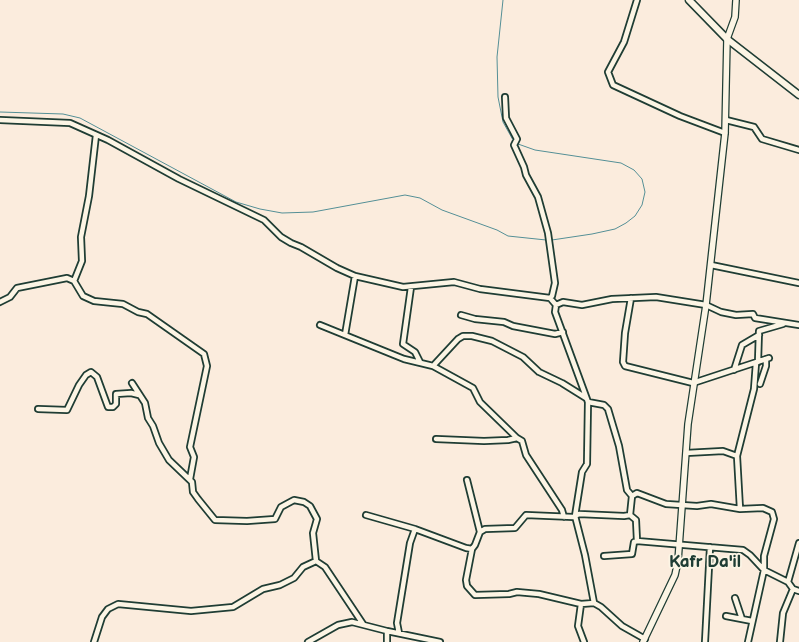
<!DOCTYPE html>
<style>
body{margin:0}
canvas{display:block;background:#fbecdd}
</style>
<canvas width="799" height="642"></canvas>
<script>
const g = document.querySelector('canvas').getContext('2d');
g.lineJoin = 'round';
function shape(rows) {
  const path = new Path2D();
  for (const r of rows) {
    path.moveTo(r[0], r[1]);
    for (let i = 2; i < r.length; i += 2) path.lineTo(r[i], r[i + 1]);
  }
  return path;
}
function strokePath(path, color, width, dash) {
  g.strokeStyle = color;
  g.lineWidth = width;
  g.lineCap = dash ? 'butt' : 'round';
  g.setLineDash(dash || []);
  g.stroke(path);
}
function write(font, color, halo, rows, align = 'center') {
  g.font = font + ' "Balsamiq Sans",sans-serif';
  g.lineWidth = 3.5;
  g.setLineDash([]);
  g.textBaseline = 'middle';
  g.strokeStyle = halo;
  g.fillStyle = color;
  for (const [text, x, y, turn = 0] of rows) {
    g.save();
    g.translate(x, y);
    g.rotate((+turn || 0) * Math.PI / 180);
    g.textAlign = isNaN(turn) ? turn : align;
    if (halo) g.strokeText(text, 0, 0);
    g.fillText(text, 0, 0);
    g.restore();
  }
}
strokePath(shape([
 [503,0,497,57,498,97,503,122,513,140],
 [0,112,63,114,80,118,236,202,260,209,282,213,313,212,405,195,420,198,442,210,497,230,508,236,546,240],
 [518,144,535,150,621,163,634,170,642,179,645,192,642,205,635,216,626,223,615,229,592,234,552,240]
]), '#548f96', 1);
const minor = shape([
 [637,0,624,42,608,72,613,85,680,116,725,133],
 [505,97,506,118,517,139,514,145,524,167,526,175,538,197,548,233,555,283,552,296,550,298],
 [0,120,70,123,108,140,179,179,264,220,281,237,291,243,301,247,337,268,355,276],
 [726,120,754,127,762,139,799,150],
 [711,265,799,283],
 [74,281,82,261,81,237,89,196,96,135],
 [411,287,403,344,415,352,420,362],
 [631,298,625,333,623,362,625,366,693,383,769,358],
 [0,302,10,297,17,288,67,278,74,281,83,296,94,301,123,304,138,312,147,314,204,354,207,366,190,447,194,457,190,479],
 [556,305,563,302,582,305,612,299,656,297,706,305,721,312,736,315,753,314,755,318,799,325],
 [461,315,475,319,504,322,513,326,555,334,563,332],
 [320,325,404,359,433,366],
 [345,335,355,276,403,287,454,282,480,289,550,298,556,305,555,312,588,402,587,464,582,472,575,516,585,555,594,603],
 [758,362,759,331,783,324],
 [734,370,742,345,759,335],
 [132,383,145,403,148,418,153,426,159,443,169,460,192,482,193,492,198,499,215,520,247,521,275,519,281,507,294,500,304,502,310,506,317,519,313,533,316,561,325,567,363,624],
 [760,384,766,366,766,359],
 [588,402,604,405,608,409,619,446,627,490,632,496],
 [38,409,67,410,79,385,86,375,91,372,97,377,108,407,113,407,116,404,116,394,131,393,139,395],
 [517,438,480,402,473,388,433,366,458,339,463,336,472,336,492,341,523,357,539,372,562,383,586,398],
 [436,439,484,441,508,440,517,438,522,441,526,455,562,510,564,517],
 [686,453,723,451,737,456,740,509],
 [737,456,754,389,756,363],
 [467,480,480,532],
 [366,515,415,529],
 [630,515,636,520,637,541,743,550,750,555,764,570,788,582],
 [799,543,788,582,793,589,799,591],
 [472,549,466,580,467,586,475,595,509,594,517,592,539,594,581,604,594,603,601,607,622,626,645,639],
 [604,556,632,554,634,542,637,541],
 [735,598,742,619],
 [581,604,578,626,584,642],
 [726,616,752,621],
 [399,633,397,623,410,543,415,529,466,548,472,549,475,545,480,532,485,529,515,528,526,515,573,517,579,514,624,516,630,515,632,496,637,493,666,504,697,506,711,504,740,509,763,508,772,512,774,519,764,556,764,570,748,642],
 [94,642,102,617,108,609,118,604,191,611,233,607,263,589,280,585,294,578,303,567,316,561],
 [308,642,338,625,352,622,387,631,440,642],
 [387,642,387,631],
 [705,642,710,547],
 [780,642,783,613,793,589]
]);
const tertiary = shape([
 [643,642,675,575,678,561,688,424,706,305,725,133,727,39,735,17,736,0]
]);
const secondary = shape([
 [689,0,727,39,799,95]
]);
strokePath(minor, '#1f3d34', 8);
strokePath(tertiary, '#1f3d34', 8);
strokePath(secondary, '#1f3d34', 9);
strokePath(minor, '#fcf5e5', 4.5);
strokePath(tertiary, '#fcf5e5', 5.5);
strokePath(secondary, '#fcf5e5', 6);
write('bold 17px', '#1f3d34', '#fcf5e5', [
 ["Kafr Da'il",705,563]
]);
</script>
